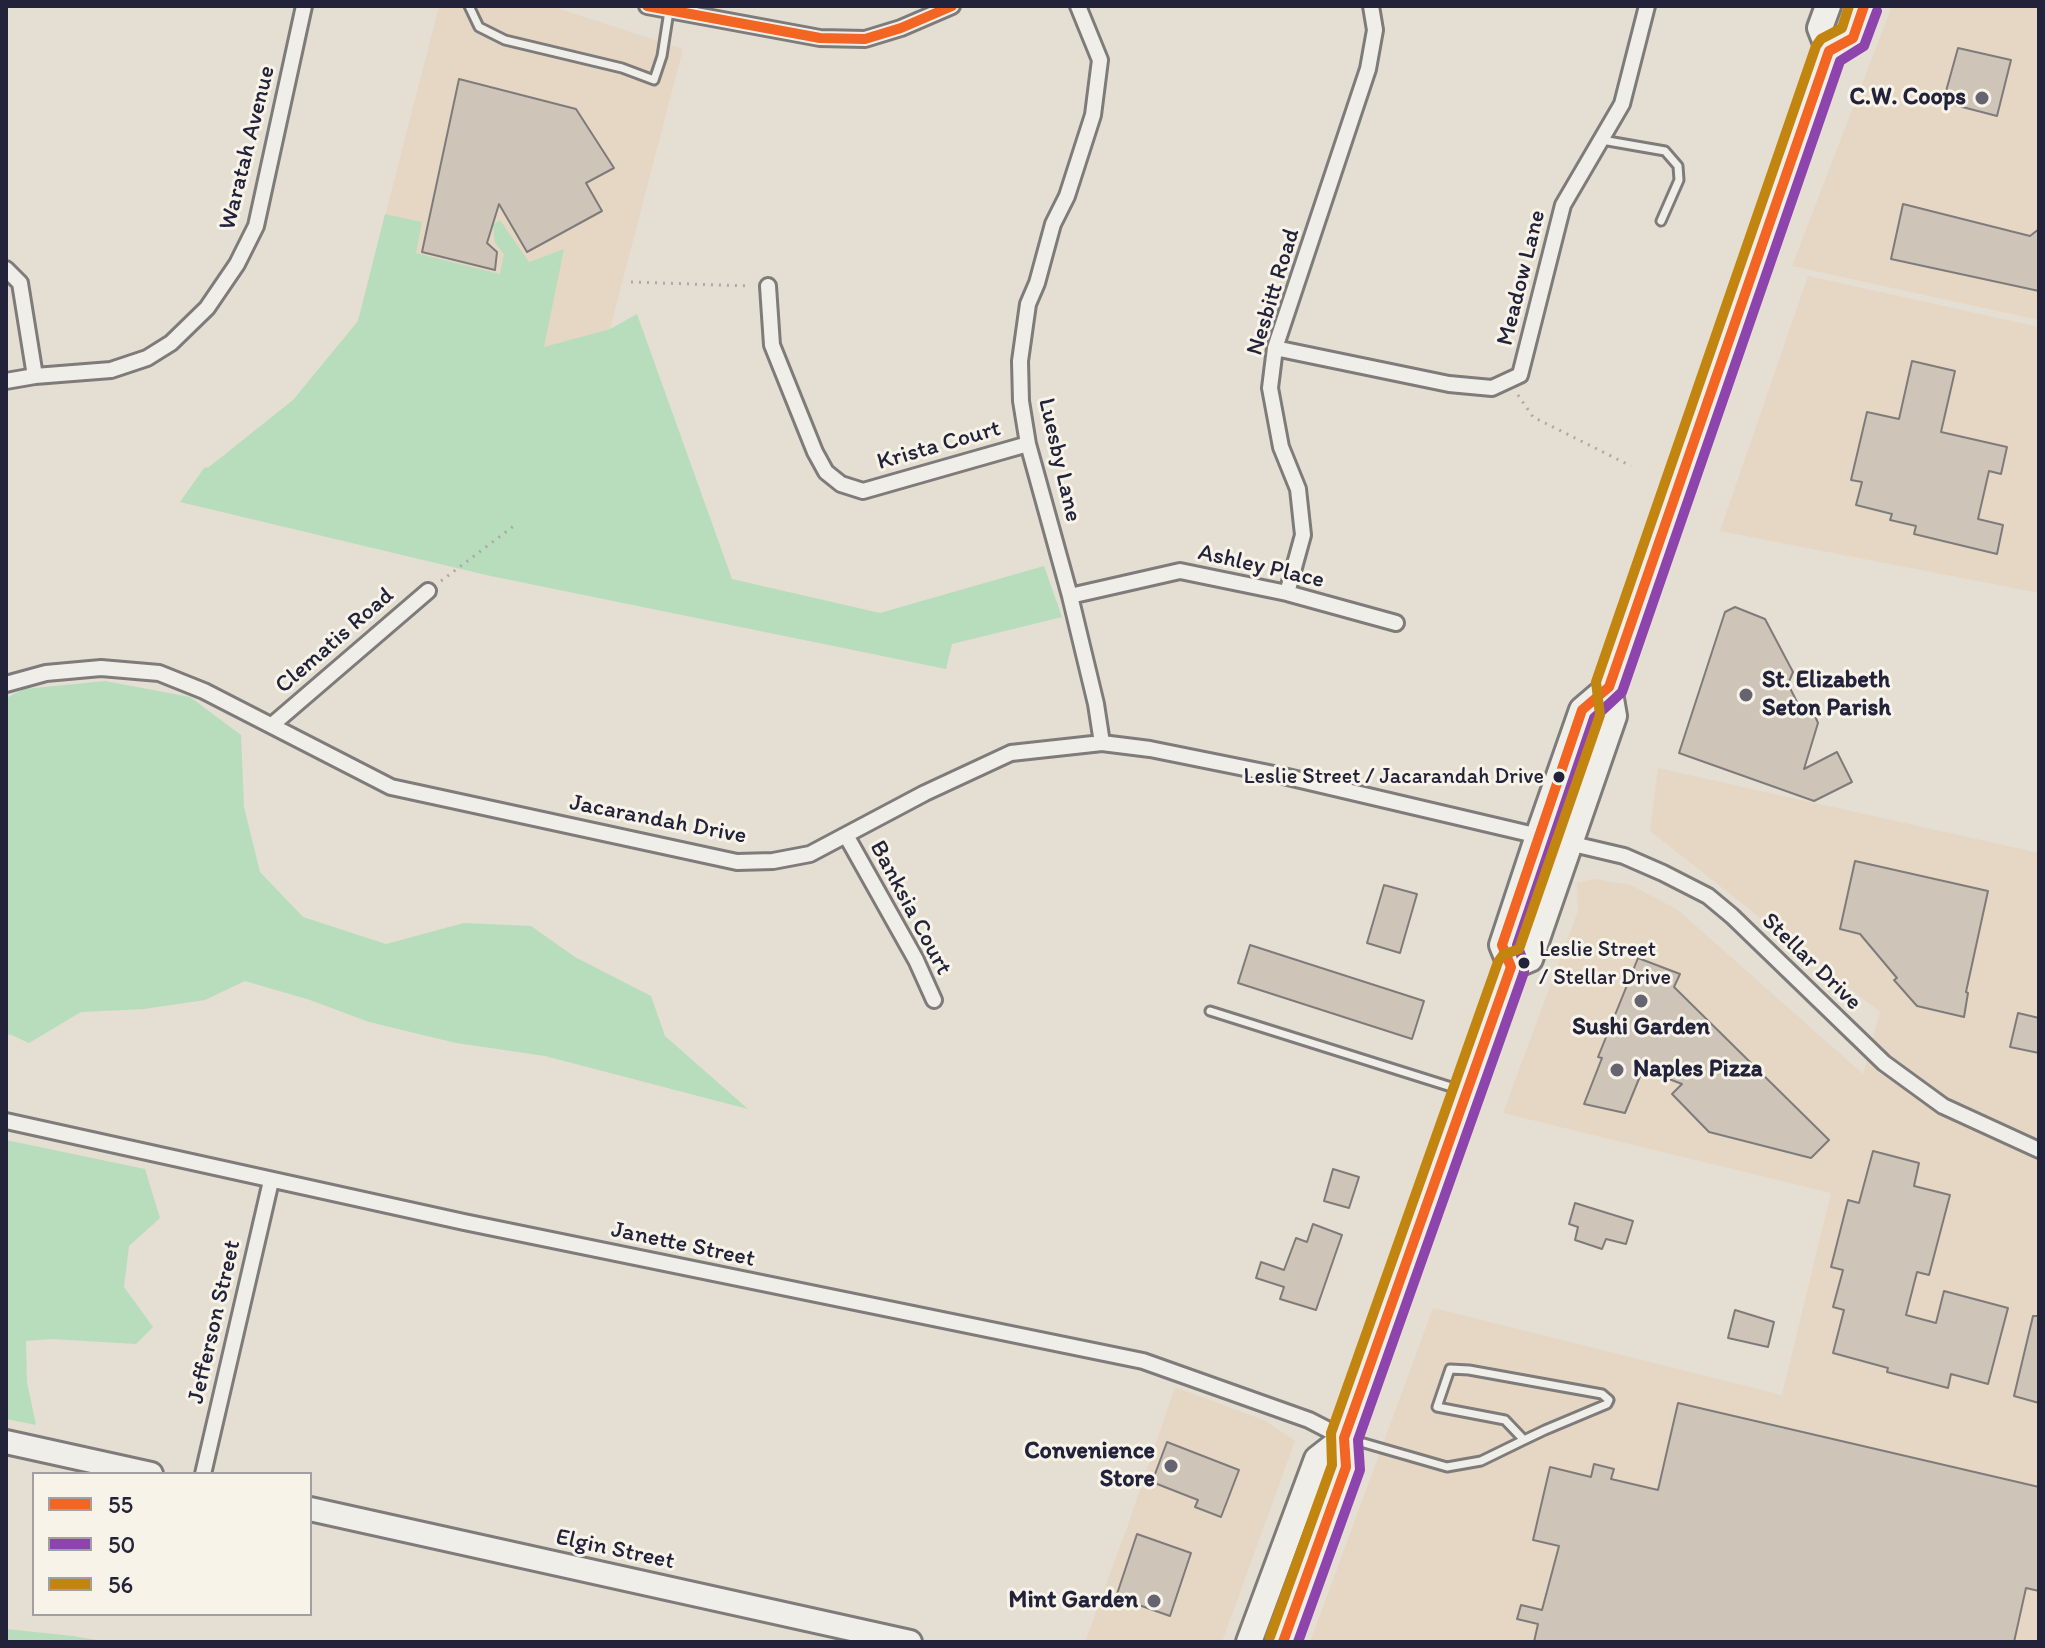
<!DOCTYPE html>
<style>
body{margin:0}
#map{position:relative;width:2045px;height:1648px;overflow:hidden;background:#e5ded3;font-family:Itim,sans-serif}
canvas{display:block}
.frame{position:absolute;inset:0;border:8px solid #22223b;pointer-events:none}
.legend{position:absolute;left:32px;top:1472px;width:280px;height:144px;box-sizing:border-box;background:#f7f3e8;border:2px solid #a29fa3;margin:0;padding:10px 14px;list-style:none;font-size:24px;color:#22223b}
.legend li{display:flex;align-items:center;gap:16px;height:40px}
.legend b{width:40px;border:2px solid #a29fa3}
</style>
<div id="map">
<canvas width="2045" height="1648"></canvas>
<div class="frame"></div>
<ul class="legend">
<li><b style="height:10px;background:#f26522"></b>55</li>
<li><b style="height:10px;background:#8e44ad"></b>50</li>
<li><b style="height:10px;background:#c2850f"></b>56</li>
</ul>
</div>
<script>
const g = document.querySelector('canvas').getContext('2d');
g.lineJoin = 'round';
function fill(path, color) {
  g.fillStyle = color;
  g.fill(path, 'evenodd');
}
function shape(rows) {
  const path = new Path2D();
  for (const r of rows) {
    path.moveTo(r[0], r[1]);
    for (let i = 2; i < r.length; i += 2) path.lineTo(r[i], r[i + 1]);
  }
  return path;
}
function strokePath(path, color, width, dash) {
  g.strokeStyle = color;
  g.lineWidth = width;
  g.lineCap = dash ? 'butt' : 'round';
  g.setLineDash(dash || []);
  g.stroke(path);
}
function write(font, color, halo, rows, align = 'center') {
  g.font = font + ' Itim,sans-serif';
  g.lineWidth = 6;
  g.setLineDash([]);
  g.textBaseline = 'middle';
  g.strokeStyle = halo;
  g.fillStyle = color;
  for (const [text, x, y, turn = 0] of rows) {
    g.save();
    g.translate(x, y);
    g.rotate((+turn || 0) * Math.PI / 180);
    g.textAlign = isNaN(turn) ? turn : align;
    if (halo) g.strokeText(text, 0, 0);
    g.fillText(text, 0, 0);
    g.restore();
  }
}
fill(shape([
 [439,6,551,6,683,49,610,329,488,363,358,321],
 [1892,6,2039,6,2039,320,1792,266],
 [1808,276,2039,327,2039,593,1720,531],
 [1658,768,2039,853,2039,1642,1310,1642,1433,1308,1782,1395,1831,1193,1503,1113,1578,911,1577,883,1595,879,1631,885,1678,910,1863,1074,1880,1012,1650,831],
 [1175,1387,1266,1421,1295,1441,1222,1642,1085,1642,1129,1522]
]), '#e6d7c4');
fill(shape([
 [385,214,422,222,416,253,500,274,504,254,495,243,493,225,500,220,529,262,564,249,544,347,610,329,637,314,732,579,880,613,1044,566,1062,617,952,644,946,669,486,575,180,502,204,468,209,467,293,400,358,321],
 [105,681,190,697,241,735,244,807,260,872,303,917,386,944,464,923,531,926,575,957,651,996,665,1036,748,1109,545,1056,456,1043,369,1022,310,1000,245,981,205,1000,144,1009,81,1012,29,1043,9,1034,6,1040,6,698,24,689],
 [6,1140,145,1169,160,1218,129,1246,124,1287,153,1327,136,1344,52,1339,26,1341,27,1382,36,1425,6,1419],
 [6,1629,73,1636,108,1642,6,1642]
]), '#b7ddbd');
const building = shape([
 [1958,48,2011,60,1997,116,1943,102,1958,48],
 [459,79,576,109,614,168,586,183,602,211,527,252,499,204,487,243,497,252,495,270,422,252,459,79],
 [1903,204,2030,236,2039,229,2039,291,1891,259,1903,204],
 [1912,361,1955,371,1941,432,2007,447,2001,474,1989,471,1978,519,2003,525,1997,554,1914,534,1916,526,1890,520,1892,514,1856,505,1862,482,1851,480,1867,412,1899,419,1912,361],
 [1735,607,1765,619,1793,672,1788,684,1799,706,1812,709,1818,723,1804,769,1837,752,1852,782,1814,801,1679,753,1725,612,1735,607],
 [1855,861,1988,891,1966,992,1968,993,1964,1017,1917,1006,1894,980,1897,978,1860,934,1840,929,1855,861],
 [1384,885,1417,894,1400,953,1367,943,1384,885],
 [1250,945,1424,1001,1412,1039,1238,983,1250,945],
 [1638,958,1680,974,1674,987,1829,1140,1811,1158,1709,1132,1672,1094,1682,1084,1643,1069,1625,1113,1584,1104,1602,1058,1598,1057,1638,958],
 [2018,1013,2039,1018,2039,1053,2010,1047,2018,1013],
 [1873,1151,1919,1163,1914,1186,1950,1195,1929,1275,1917,1272,1906,1315,1936,1323,1944,1291,2008,1308,1988,1384,1951,1374,1948,1388,1887,1372,1888,1368,1833,1353,1844,1310,1833,1307,1843,1270,1831,1267,1848,1200,1859,1203,1873,1151],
 [1333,1169,1359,1177,1349,1208,1324,1201,1333,1169],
 [1575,1203,1633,1221,1626,1244,1606,1239,1602,1249,1575,1240,1578,1227,1569,1224,1575,1203],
 [1313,1224,1342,1235,1316,1310,1280,1299,1284,1287,1256,1278,1261,1262,1284,1270,1296,1238,1307,1242,1313,1224],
 [1735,1310,1774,1322,1768,1347,1728,1338,1735,1310],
 [2033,1316,2039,1316,2039,1403,2014,1396,2033,1316],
 [1678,1403,2039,1487,2039,1591,2026,1588,2014,1642,1534,1642,1538,1624,1517,1619,1521,1605,1542,1610,1559,1546,1533,1540,1550,1467,1591,1477,1594,1464,1614,1469,1611,1479,1658,1490,1678,1403],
 [1167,1442,1239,1470,1221,1517,1195,1507,1198,1500,1152,1482,1167,1442],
 [1137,1534,1191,1553,1170,1616,1116,1597,1137,1534]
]);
fill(building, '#cfc4b8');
strokePath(building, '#7e7b7b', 2);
const lane = shape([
 [469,6,479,27,505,40,622,68,654,80,662,56,669,11],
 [1602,140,1665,151,1678,166,1679,180,1661,221],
 [1210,1011,1464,1091],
 [1350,1439,1447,1467,1481,1461,1524,1440,1545,1430,1607,1404,1609,1400,1602,1394,1469,1370,1450,1369,1437,1407,1505,1420,1524,1440]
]);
const street = shape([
 [647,6,820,38,865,39,901,28,952,6],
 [1078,6,1100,60,1093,115,1067,196,1053,224,1037,283,1028,304,1020,361,1021,401,1028,444,1070,596,1096,704,1102,743],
 [6,269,20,283,35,376],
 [768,286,772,345,815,452,826,472,841,484,863,491,1028,444],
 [1275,348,1449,384,1492,388,1520,375,1563,205,1622,104,1647,6],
 [6,381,35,376,111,370,147,358,171,343,207,308,237,264,256,226,304,6],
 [1287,593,1303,535,1298,489,1281,447,1270,388,1275,348,1368,69,1375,30,1371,6],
 [1070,596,1180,571,1287,593,1396,623],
 [6,684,46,673,101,668,159,673,204,691,391,787,737,862,773,861,810,854,925,793,1011,753,1102,743,1150,749,1279,775,1624,856,1663,873,1708,896,1732,916,1884,1063,1943,1106,2039,1150],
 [272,725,428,591],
 [847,837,916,960,934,1000],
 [6,1121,464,1222,1143,1361,1309,1420,1344,1438],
 [203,1474,271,1181]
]);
const secondary = shape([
 [6,1442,151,1474],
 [310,1509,910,1642]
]);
const primary = shape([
 [1829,51,1853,38,1864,6],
 [1511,967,1530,959,1614,716,1609,687,1829,51,1820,28,1828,6],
 [1249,1642,1317,1459,1344,1438],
 [1283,1642,1346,1467,1344,1438,1511,967,1502,945,1538,836,1582,710,1609,687]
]);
strokePath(lane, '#7e7b7b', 13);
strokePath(street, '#7e7b7b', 20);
strokePath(secondary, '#7e7b7b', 28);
strokePath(primary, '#7e7b7b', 30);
strokePath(shape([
 [631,282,751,286],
 [1518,395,1533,417,1631,466],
 [441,581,515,525]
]), '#aba9a9', 3, [2, 6]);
strokePath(lane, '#f0eee9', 7);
strokePath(street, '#f0eee9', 14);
strokePath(secondary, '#f0eee9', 22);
strokePath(primary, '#f0eee9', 24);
strokePath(shape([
 [647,6,820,38,865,39,901,28,952,6],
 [1283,1642,1346,1467,1344,1438,1511,967,1502,945,1582,710,1609,687,1829,51,1853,38,1864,6]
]), '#f26522', 10);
strokePath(shape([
 [1298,1642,1360,1470,1358,1440,1524,972,1524,963,1517,945,1594,718,1622,692,1840,61,1864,46,1877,11]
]), '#8e44ad', 10);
strokePath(shape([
 [1270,1637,1332,1465,1331,1433,1498,962,1503,955,1519,949,1600,715,1596,682,1816,46,1821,39,1842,28,1849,6]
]), '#c2850f', 10);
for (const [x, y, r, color] of [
 [1982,98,8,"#666470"],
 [1746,695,8,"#666470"],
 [1559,777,7,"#22223b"],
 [1524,963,7,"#22223b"],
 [1641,1001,8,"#666470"],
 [1617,1070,8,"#666470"],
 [1171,1466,8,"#666470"],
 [1154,1601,8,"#666470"]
]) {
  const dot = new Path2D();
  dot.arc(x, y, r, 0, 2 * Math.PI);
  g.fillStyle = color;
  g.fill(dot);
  strokePath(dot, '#f7f3e8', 3);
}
write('22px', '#22223b', '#f7f3e8', [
 ["Leslie Street / Jacarandah Drive",1544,777],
 ["Leslie Street",1539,950,"left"],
 ["/ Stellar Drive",1539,978,"left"]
], 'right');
write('bold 24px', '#22223b', '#f7f3e8', [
 ["C.W. Coops",1966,98],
 ["St. Elizabeth",1762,681,"left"],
 ["Seton Parish",1762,709,"left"],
 ["Sushi Garden",1641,1028,"center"],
 ["Naples Pizza",1633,1070,"left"],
 ["Convenience",1155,1452],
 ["Store",1155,1480],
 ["Mint Garden",1138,1601]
], 'right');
write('24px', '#22223b', '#f7f3e8', [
 ["Waratah Avenue",248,148,-76],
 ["Meadow Lane",1522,278,-76],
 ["Nesbitt Road",1274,292,-73],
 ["Krista Court",939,446,-16],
 ["Luesby Lane",1059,460,77],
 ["Ashley Place",1261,567,13],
 ["Clematis Road",335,641,-41],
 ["Jacarandah Drive",658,820,11],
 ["Banksia Court",910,908,62],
 ["Stellar Drive",1811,962,44],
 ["Janette Street",683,1245,12],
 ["Jefferson Street",215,1322,-77],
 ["Elgin Street",615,1550,12]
]);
</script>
